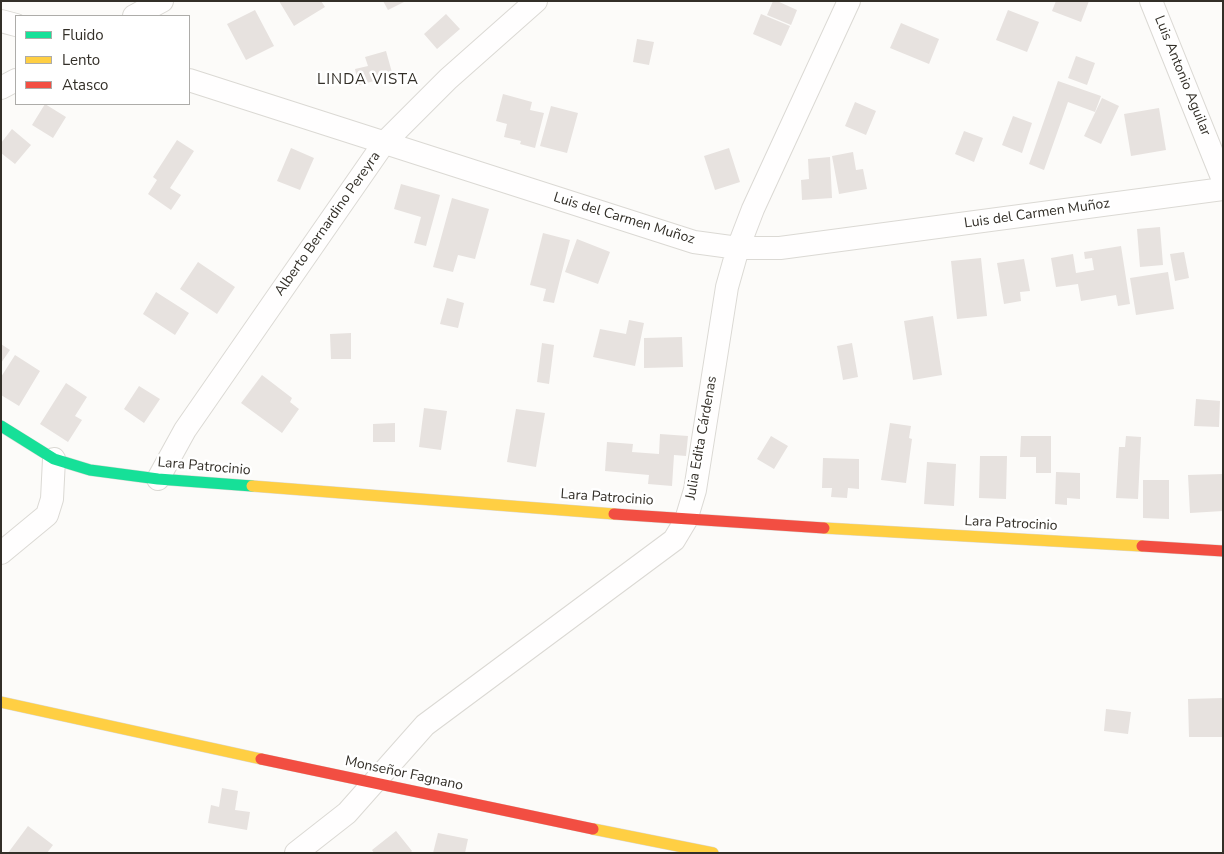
<!DOCTYPE html>
<meta charset="utf-8">
<style>
body{margin:0}
#map{position:relative;width:1224px;height:854px;overflow:hidden;background:#fcfbf9;font-family:"Nunito Sans",sans-serif}
canvas{display:block}
.frame{position:absolute;inset:0;border:2px solid #332f28;pointer-events:none}
.legend{position:absolute;left:15px;top:15px;width:175px;height:90px;box-sizing:border-box;background:#fff;border:1px solid #adaca9;margin:0;padding:6px 9px;list-style:none;font-size:15px;color:#332f28}
.legend li{display:flex;align-items:center;gap:10px;height:25px}
.legend b{width:25px;border:1px solid #adaca9}
</style>
<div id="map">
<canvas width="1224" height="854"></canvas>
<div class="frame"></div>
<ul class="legend">
<li><b style="height:6px;background:#16e098"></b>Fluido</li>
<li><b style="height:6px;background:#ffcf43"></b>Lento</li>
<li><b style="height:6px;background:#f24e42"></b>Atasco</li>
</ul>
</div>
<script>
const g = document.querySelector('canvas').getContext('2d');
g.lineJoin = 'round';
function fill(path, color) {
  g.fillStyle = color;
  g.fill(path, 'evenodd');
}
function shape(rows) {
  const path = new Path2D();
  for (const r of rows) {
    path.moveTo(r[0], r[1]);
    for (let i = 2; i < r.length; i += 2) path.lineTo(r[i], r[i + 1]);
  }
  return path;
}
function strokePath(path, color, width, dash) {
  g.strokeStyle = color;
  g.lineWidth = width;
  g.lineCap = dash ? 'butt' : 'round';
  g.setLineDash(dash || []);
  g.stroke(path);
}
function write(font, color, halo, rows, align = 'center') {
  g.font = font + ' "Nunito Sans",sans-serif';
  g.lineWidth = 5;
  g.setLineDash([]);
  g.textBaseline = 'middle';
  g.strokeStyle = halo;
  g.fillStyle = color;
  for (const [text, x, y, turn = 0] of rows) {
    g.save();
    g.translate(x, y);
    g.rotate((+turn || 0) * Math.PI / 180);
    g.textAlign = isNaN(turn) ? turn : align;
    if (halo) g.strokeText(text, 0, 0);
    g.fillText(text, 0, 0);
    g.restore();
  }
}
fill(shape([
 [279,1,321,1,325,7,294,26],
 [383,1,406,1,388,10],
 [773,1,777,1,797,10,791,25,767,15],
 [1056,1,1089,1,1081,22,1052,11],
 [255,10,274,46,246,60,227,24],
 [1008,10,1039,22,1027,52,996,40],
 [446,14,460,29,437,49,424,34],
 [761,14,790,26,781,46,753,34],
 [901,23,939,39,929,64,890,48],
 [637,39,654,42,649,65,633,62],
 [386,51,393,76,359,85,355,69,368,66,365,57],
 [1076,56,1095,63,1087,85,1068,78],
 [1058,81,1101,96,1095,112,1068,102,1044,170,1029,164],
 [503,94,532,102,530,110,544,113,535,148,520,144,521,141,504,137,507,124,496,121],
 [1102,98,1119,106,1101,144,1084,136],
 [855,102,876,111,866,135,845,126],
 [45,104,66,117,53,138,32,125],
 [551,106,578,113,567,153,540,146],
 [1159,108,1166,150,1131,156,1124,114],
 [1013,116,1032,123,1022,153,1002,145],
 [12,129,31,145,15,164,1,153,1,143],
 [964,131,983,138,974,162,955,154],
 [177,140,194,151,170,188,181,195,171,210,148,194,157,180,153,177],
 [291,148,314,158,300,190,277,181],
 [729,148,740,182,715,190,704,156],
 [853,152,856,170,863,169,867,189,839,194,832,156],
 [830,157,832,198,802,200,801,180,809,179,808,159],
 [401,184,440,195,426,246,414,243,421,217,394,209],
 [452,198,489,209,475,259,458,255,453,272,433,267],
 [1160,227,1163,265,1140,267,1137,229],
 [543,233,570,240,554,303,543,301,546,289,530,285],
 [577,239,610,252,598,284,565,272],
 [1121,246,1130,304,1118,306,1116,295,1081,301,1078,284,1056,287,1051,258,1073,254,1076,273,1094,270,1092,258,1085,259,1084,252],
 [1184,252,1189,278,1175,281,1170,254],
 [981,258,987,316,957,319,951,261],
 [1024,259,1030,291,1020,292,1021,301,1004,304,997,263],
 [198,262,235,287,217,314,180,289],
 [1168,272,1174,309,1136,315,1130,278],
 [156,292,189,313,175,335,143,314],
 [447,298,464,303,458,328,440,324],
 [933,316,942,375,913,380,904,321],
 [629,320,644,323,635,366,593,357,600,329,626,334],
 [351,333,351,359,331,359,330,334],
 [682,337,683,367,644,368,644,338],
 [542,343,554,345,549,384,537,382],
 [852,343,858,377,843,380,837,346],
 [1,344,10,350,1,363],
 [15,355,40,371,19,406,1,395,1,377],
 [262,375,292,398,290,402,299,409,282,433,241,403],
 [66,383,87,397,75,416,82,420,68,442,40,424],
 [139,386,160,399,144,423,124,409],
 [1196,399,1220,401,1219,427,1194,426],
 [424,408,447,411,441,450,419,447],
 [516,409,545,413,536,467,507,462],
 [395,423,395,442,373,442,373,424],
 [890,423,911,426,909,438,912,439,906,483,881,480],
 [660,434,688,436,686,456,674,455,672,486,648,484,649,475,605,471,607,442,633,444,632,452,659,454],
 [771,436,788,446,774,469,757,459],
 [1021,436,1051,436,1051,473,1036,473,1036,457,1020,457],
 [1126,436,1141,437,1138,499,1116,498,1119,447,1125,447],
 [980,456,1007,456,1006,499,979,498],
 [823,458,859,459,859,489,848,488,847,498,831,497,832,488,822,488],
 [927,462,956,464,954,506,924,504],
 [1056,472,1080,473,1080,499,1067,498,1067,505,1055,504],
 [1223,474,1223,511,1190,513,1188,475],
 [1143,480,1169,480,1169,519,1143,518],
 [1223,698,1223,737,1189,737,1188,699],
 [1106,709,1131,712,1128,734,1104,731],
 [222,788,238,791,235,810,250,812,247,830,208,823,211,805,219,807],
 [28,826,53,845,47,853,8,853],
 [396,831,412,851,410,853,374,853,372,850],
 [438,833,468,839,465,853,433,853]
]), '#e7e2df');
const street = shape([
 [1151,1,1223,180],
 [134,16,162,1],
 [1,21,16,25],
 [189,80,694,242,738,248,780,248,1223,189],
 [1,88,16,80],
 [158,479,185,430,384,143,448,79,536,1],
 [1,553,47,515,52,499,54,459],
 [296,853,347,813,425,725,674,540,686,520,695,490,727,287,738,248,753,209,849,1]
]);
const fast = shape([
 [1,426,54,459,90,470,158,479,252,486]
]);
const slow = shape([
 [252,486,614,514],
 [824,528,1142,546],
 [1,702,261,759],
 [593,829,713,853]
]);
const jam = shape([
 [614,514,824,528],
 [1142,546,1223,551],
 [261,759,593,829]
]);
strokePath(street, '#dbd9d4', 24);
strokePath(fast, '#dbd9d4', 12);
strokePath(slow, '#dbd9d4', 12);
strokePath(jam, '#dbd9d4', 12);
strokePath(street, '#fffefe', 22);
strokePath(fast, '#16e098', 11);
strokePath(slow, '#ffcf43', 11);
strokePath(jam, '#f24e42', 11);
write('14px', '#332f28', '#fff', [
 ["Luis Antonio Aguilar",1182,76,68],
 ["Luis del Carmen Muñoz",1037,214,-8],
 ["Luis del Carmen Muñoz",624,219,17],
 ["Alberto Bernardino Pereyra",328,224,-55],
 ["Julia Edita Cárdenas",702,438,-80],
 ["Lara Patrocinio",204,467,5],
 ["Lara Patrocinio",607,498,4],
 ["Lara Patrocinio",1011,524,3],
 ["Monseñor Fagnano",404,774,12]
]);
g.letterSpacing = '1px';
write('15px', '#332f28', '#fff', [
 ["LINDA VISTA",368,80]
]);
g.letterSpacing = '0px';
</script>
